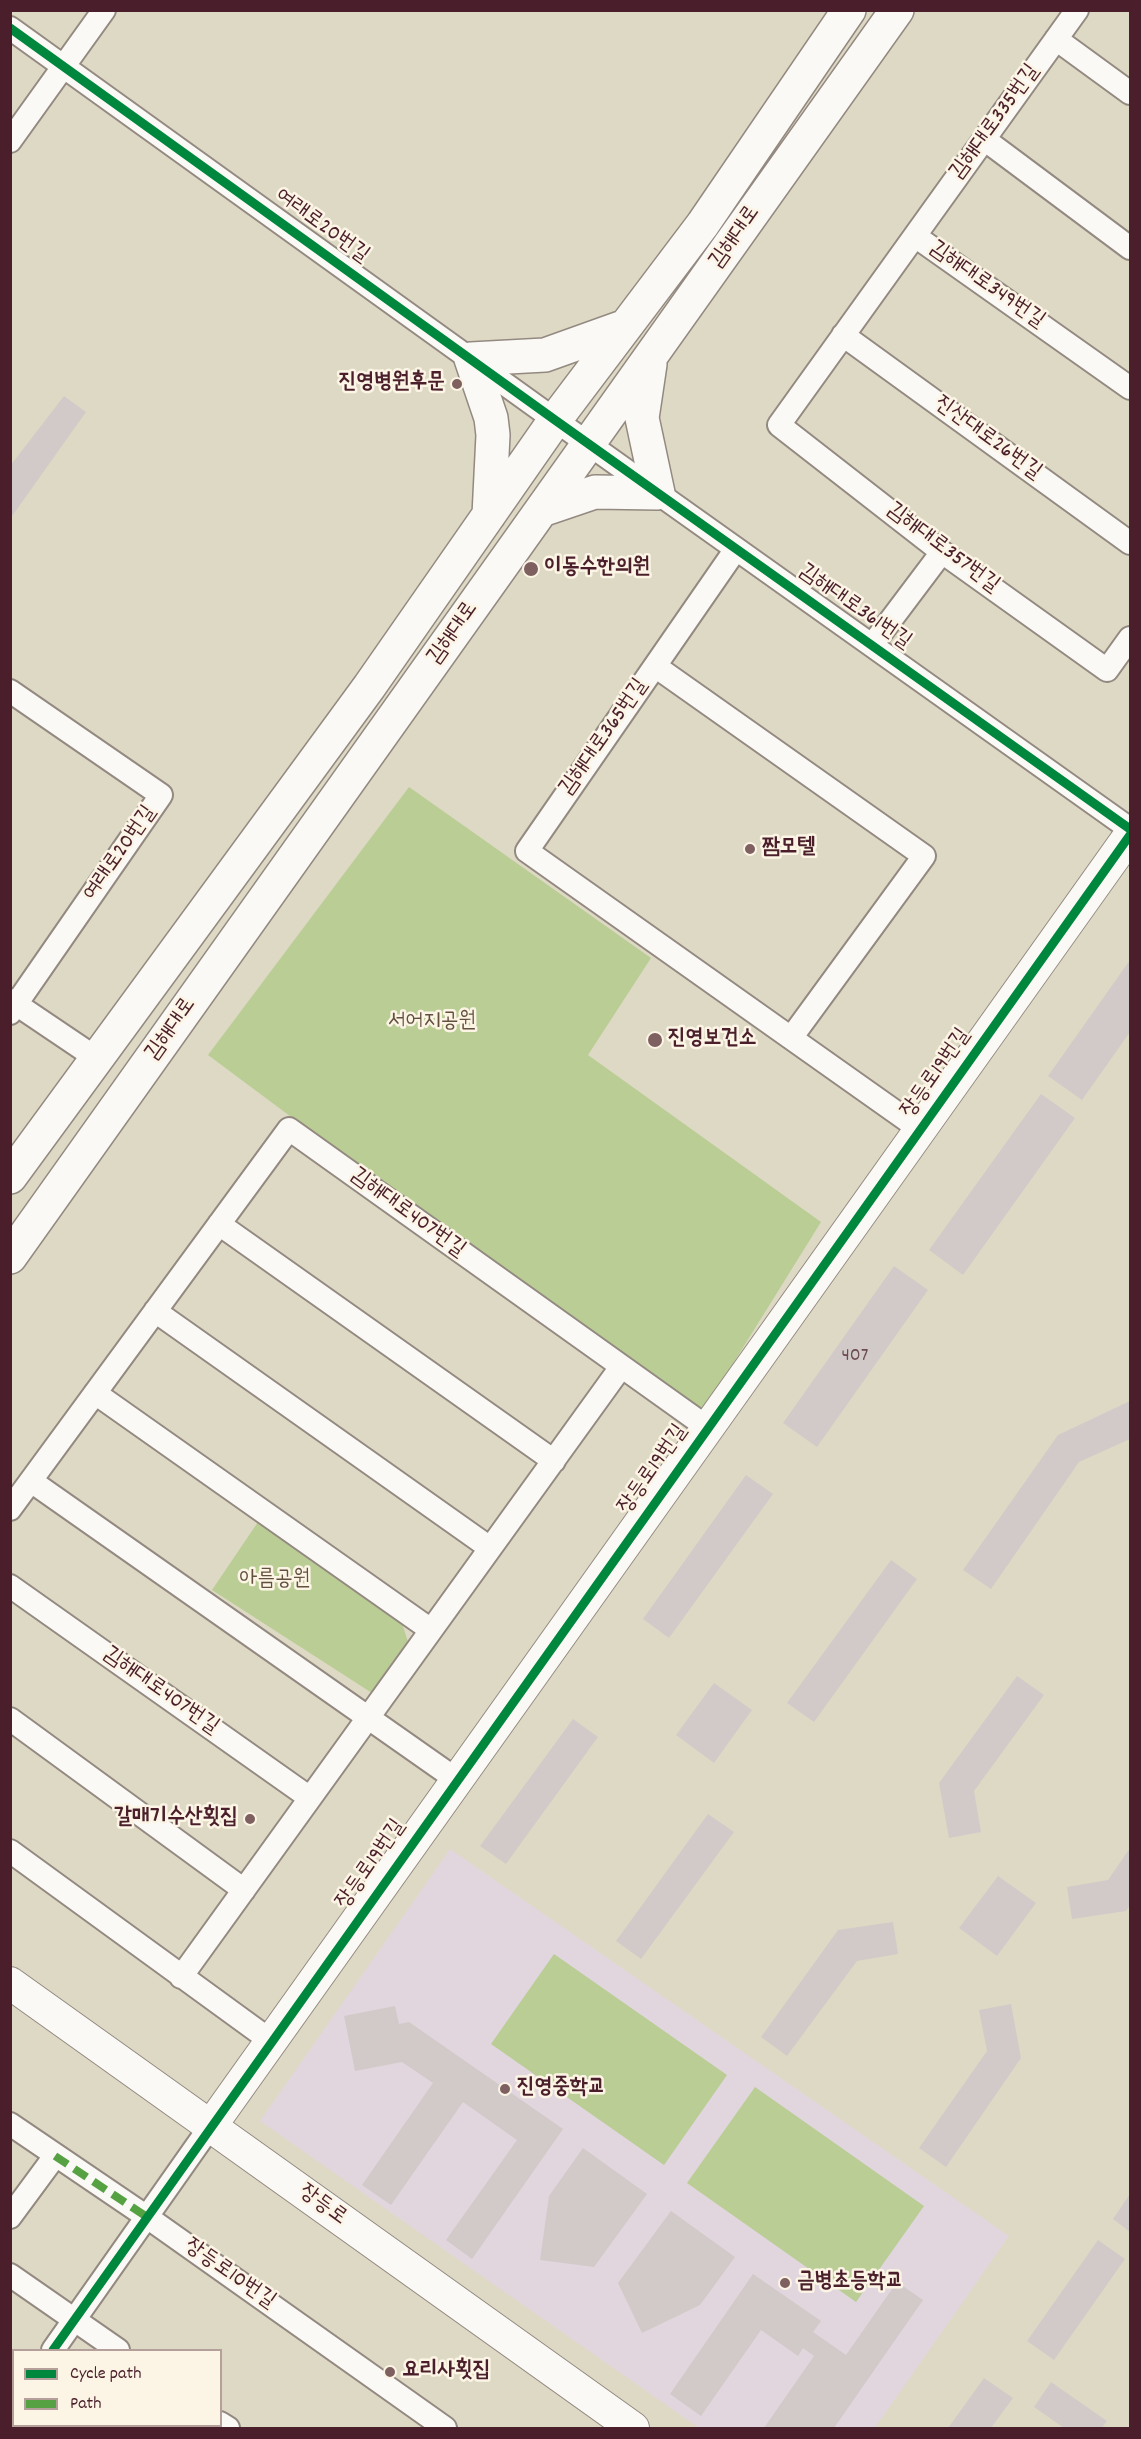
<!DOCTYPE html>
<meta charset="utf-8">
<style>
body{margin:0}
#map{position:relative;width:1141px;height:2439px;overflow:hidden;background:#ded9c4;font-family:Dekko,sans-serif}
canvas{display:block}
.frame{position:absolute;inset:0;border:12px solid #4a1f2b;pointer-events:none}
.legend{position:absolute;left:12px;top:2349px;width:210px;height:78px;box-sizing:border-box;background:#fcf5e5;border:2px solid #b59f9b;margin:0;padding:8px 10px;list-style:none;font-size:18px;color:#4a1f2b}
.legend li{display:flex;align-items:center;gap:12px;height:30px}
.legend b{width:30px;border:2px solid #b59f9b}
</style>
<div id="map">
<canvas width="1141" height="2439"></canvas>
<div class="frame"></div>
<ul class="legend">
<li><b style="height:8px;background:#00873e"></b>Cycle path</li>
<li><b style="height:8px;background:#56a243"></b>Path</li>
</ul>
</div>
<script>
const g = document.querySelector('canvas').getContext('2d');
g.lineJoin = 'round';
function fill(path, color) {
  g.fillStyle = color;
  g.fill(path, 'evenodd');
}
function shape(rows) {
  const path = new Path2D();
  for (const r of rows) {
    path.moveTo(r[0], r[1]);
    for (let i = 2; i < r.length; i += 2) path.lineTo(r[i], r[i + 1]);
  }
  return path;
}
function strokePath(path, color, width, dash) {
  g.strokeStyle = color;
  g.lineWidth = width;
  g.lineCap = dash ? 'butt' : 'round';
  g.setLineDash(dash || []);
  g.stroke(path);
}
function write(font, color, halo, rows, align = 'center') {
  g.font = font + ' Dekko,"Poor Story",sans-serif';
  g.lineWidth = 5;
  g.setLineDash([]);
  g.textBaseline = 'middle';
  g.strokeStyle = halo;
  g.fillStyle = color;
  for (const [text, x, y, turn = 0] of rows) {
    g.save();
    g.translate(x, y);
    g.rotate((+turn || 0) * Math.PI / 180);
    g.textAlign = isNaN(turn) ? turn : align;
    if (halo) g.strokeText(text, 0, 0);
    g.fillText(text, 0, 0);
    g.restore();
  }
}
fill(shape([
 [450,1849,1009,2236,875,2428,699,2428,260,2121]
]), '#e1d6dd');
fill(shape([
 [409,787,651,958,588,1055,821,1222,698,1420,208,1055],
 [260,1519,400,1617,408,1642,372,1693,212,1590],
 [554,1954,727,2075,664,2165,491,2044],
 [755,2087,924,2206,856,2302,687,2183]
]), '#b9cd95');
fill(shape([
 [64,396,86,412,10,519,10,466],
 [1130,960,1130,1032,1082,1100,1048,1076],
 [1041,1094,1075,1118,963,1275,929,1250],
 [894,1266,928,1290,817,1447,783,1423],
 [1130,1401,1130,1439,1079,1462,991,1589,963,1570,1058,1435],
 [746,1475,773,1494,669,1638,643,1619],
 [891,1560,917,1579,814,1722,787,1703],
 [1017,1676,1044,1695,974,1791,981,1832,949,1838,939,1783],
 [714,1683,752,1710,714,1763,676,1735],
 [573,1719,598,1737,506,1864,480,1846],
 [708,1814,734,1832,641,1959,616,1941],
 [1130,1848,1130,1905,1126,1911,1072,1919,1067,1887,1108,1880],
 [998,1876,1036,1903,997,1956,959,1928],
 [893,1922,898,1954,857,1961,787,2056,761,2037,838,1930],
 [1011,2004,1021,2058,946,2167,919,2148,987,2051,979,2010],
 [395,2006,399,2024,409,2022,563,2129,472,2259,446,2240,517,2140,463,2102,391,2205,362,2185,433,2083,402,2062,355,2071,344,2016],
 [583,2148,647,2194,594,2267,540,2260,549,2196],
 [1130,2194,1130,2232,1113,2219],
 [671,2211,735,2257,700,2305,642,2333,618,2283],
 [1098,2240,1125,2259,1054,2360,1027,2341],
 [753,2274,821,2321,813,2332,846,2355,897,2282,923,2300,834,2428,764,2428,814,2356,803,2348,798,2356,761,2330,701,2416,670,2394],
 [984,2378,1013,2398,991,2428,948,2428],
 [1051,2382,1107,2421,1102,2428,1064,2428,1034,2407]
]), '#d1cac9');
const street = shape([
 [1077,10,779,425,942,552,1107,670,1130,638],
 [10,28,555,420,1130,829],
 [1056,39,1130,93],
 [984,139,1130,248],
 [10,141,104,10],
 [915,236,1130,388],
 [843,335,1130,543],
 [872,645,942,552],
 [655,666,924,856,791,1038,527,851,736,549],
 [10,691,161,795,10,1013],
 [10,1000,96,1058],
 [791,1038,921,1130],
 [219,1224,554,1461],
 [155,1311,490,1548],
 [95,1393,431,1630],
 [31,1481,457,1780],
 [10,1509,289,1129,708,1428],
 [10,1586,310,1798],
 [10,1719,244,1890],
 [10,1851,271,2041],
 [181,1977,621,1367],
 [10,2124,147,2217,445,2428],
 [10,2217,55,2156],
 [10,2275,118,2350],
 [53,2350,210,2127],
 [10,2372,14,2374],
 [10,2408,14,2404],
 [220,2423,228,2428],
 [85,2426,90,2428]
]);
const secondary = shape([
 [10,1983,633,2428],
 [210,2127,1130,835]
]);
const primary = shape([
 [542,510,595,492,658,493,642,418,650,364],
 [489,515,493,435,491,418,471,359,545,355,626,326],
 [10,1177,369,687,555,420,703,224,849,10],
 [10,1257,897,10]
]);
strokePath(street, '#938981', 26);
strokePath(secondary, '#938981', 34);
strokePath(primary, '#938981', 36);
strokePath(street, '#faf9f6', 22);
strokePath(secondary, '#faf9f6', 32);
strokePath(primary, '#faf9f6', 33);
strokePath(shape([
 [55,2156,147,2217]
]), '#56a243', 8, [15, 8]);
strokePath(shape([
 [10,28,555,420,1130,829],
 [53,2350,1130,835]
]), '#00873e', 9);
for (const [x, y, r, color] of [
 [457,384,6,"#7e6061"],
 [531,569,8,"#7e6061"],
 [750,849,6,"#7e6061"],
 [655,1040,8,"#7e6061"],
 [250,1819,6,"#7e6061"],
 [505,2089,6,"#7e6061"],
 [785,2283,6,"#7e6061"],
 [390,2372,6,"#7e6061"]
]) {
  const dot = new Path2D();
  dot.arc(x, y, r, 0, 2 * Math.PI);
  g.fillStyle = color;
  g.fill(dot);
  strokePath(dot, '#fcf5e5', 2);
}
write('20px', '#6c4a52', null, [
 ["407",855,1357]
]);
write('22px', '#4a1f2b', '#fcf5e5', [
 ["김해대로335번길",996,123,-54],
 ["여래로20번길",321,227,36],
 ["김해대로",736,238,-55],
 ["김해대로349번길",986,286,35],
 ["진산대로26번길",987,439,36],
 ["김해대로357번길",942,549,37],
 ["김해대로361번길",854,608,35],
 ["김해대로",454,634,-55],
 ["김해대로365번길",605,738,-55],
 ["여래로20번길",121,854,-55],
 ["김해대로",172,1030,-55],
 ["장등로19번길",937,1074,-55],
 ["김해대로407번길",407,1214,36],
 ["장등로19번길",654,1470,-55],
 ["김해대로407번길",160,1692,35],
 ["장등로19번길",372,1865,-55],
 ["장등로",322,2206,36],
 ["장등로10번길",229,2275,35]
]);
write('bold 22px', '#4a1f2b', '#fcf5e5', [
 ["진영병원후문",445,384,"right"],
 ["이동수한의원",544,569],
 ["짬모텔",762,849],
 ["진영보건소",668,1040],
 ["갈매기수산횟집",238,1819,"right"],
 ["진영중학교",517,2089],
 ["금병초등학교",797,2283],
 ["요리사횟집",402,2372]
], 'left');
write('22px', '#62503f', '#fcf5e5', [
 ["서어지공원",432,1023],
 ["아름공원",275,1581]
]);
</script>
